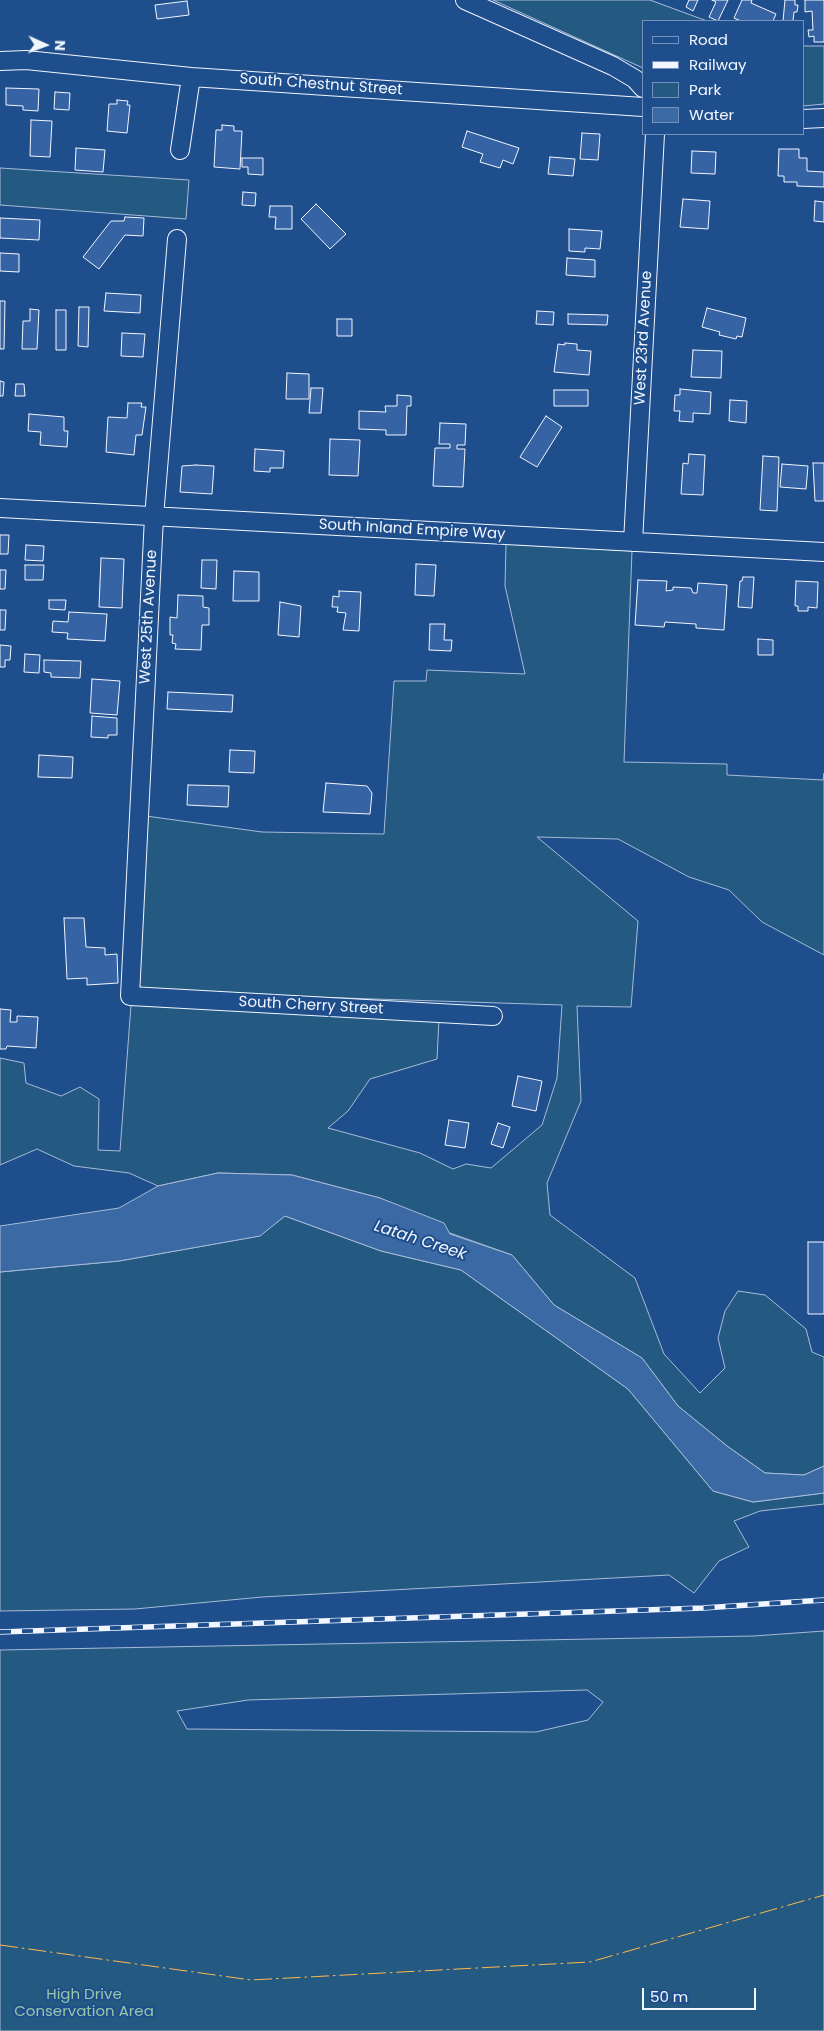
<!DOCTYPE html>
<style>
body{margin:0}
#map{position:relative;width:824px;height:2031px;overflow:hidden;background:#1f4e8c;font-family:Poppins,sans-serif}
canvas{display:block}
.legend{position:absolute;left:642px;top:20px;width:162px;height:115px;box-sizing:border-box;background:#1f4e8c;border:1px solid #7391ba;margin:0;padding:6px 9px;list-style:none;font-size:15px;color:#f2f6ff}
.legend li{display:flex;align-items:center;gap:10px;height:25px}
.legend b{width:25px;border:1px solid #7391ba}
.north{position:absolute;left:20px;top:20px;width:50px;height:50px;-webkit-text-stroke:4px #1f4e8c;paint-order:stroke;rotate:92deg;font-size:14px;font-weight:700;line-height:20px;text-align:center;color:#f2f6ff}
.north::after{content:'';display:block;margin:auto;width:18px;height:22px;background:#f2f6ff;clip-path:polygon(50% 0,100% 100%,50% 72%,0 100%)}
.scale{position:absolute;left:642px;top:1988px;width:114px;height:22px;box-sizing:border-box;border:2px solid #f2f6ff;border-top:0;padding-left:6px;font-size:15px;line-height:18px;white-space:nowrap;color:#f2f6ff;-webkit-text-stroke:4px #1f4e8c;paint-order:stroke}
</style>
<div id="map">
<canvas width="824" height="2031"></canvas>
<ul class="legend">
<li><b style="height:6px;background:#1f4e8c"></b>Road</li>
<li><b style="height:6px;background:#f2f6ff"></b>Railway</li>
<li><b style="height:14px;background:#245a82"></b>Park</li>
<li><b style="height:14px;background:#3b69a3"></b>Water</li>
</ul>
<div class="north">N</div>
<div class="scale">50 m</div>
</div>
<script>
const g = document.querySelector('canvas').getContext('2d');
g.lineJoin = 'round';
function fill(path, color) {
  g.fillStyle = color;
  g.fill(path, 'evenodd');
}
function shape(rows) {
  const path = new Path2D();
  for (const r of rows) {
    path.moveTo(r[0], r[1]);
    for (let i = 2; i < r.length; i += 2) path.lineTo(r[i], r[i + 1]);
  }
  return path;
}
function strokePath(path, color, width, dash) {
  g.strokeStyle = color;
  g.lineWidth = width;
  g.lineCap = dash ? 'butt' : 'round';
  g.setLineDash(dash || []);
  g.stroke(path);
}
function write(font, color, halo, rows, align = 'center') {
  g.font = font + ' Poppins,sans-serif';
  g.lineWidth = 4;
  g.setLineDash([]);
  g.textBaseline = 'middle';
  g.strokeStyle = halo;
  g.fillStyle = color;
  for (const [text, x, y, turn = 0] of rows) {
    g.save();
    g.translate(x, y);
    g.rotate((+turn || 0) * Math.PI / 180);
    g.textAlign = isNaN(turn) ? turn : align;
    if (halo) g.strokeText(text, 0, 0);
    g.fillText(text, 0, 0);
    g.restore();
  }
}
const green = shape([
 [493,0,650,0,707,21,643,21,643,68,493,0],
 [803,46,824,46,824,104,803,106,803,46],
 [0,168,189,180,186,219,0,205,0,168],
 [506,544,632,551,624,762,727,764,727,775,823,780,824,773,824,955,762,922,729,890,689,877,618,839,537,837,638,921,631,1007,577,1006,581,1101,547,1183,550,1215,635,1278,664,1354,700,1393,725,1368,718,1338,725,1311,738,1291,765,1295,806,1329,812,1352,824,1357,824,1466,804,1475,765,1473,727,1446,678,1406,642,1358,554,1305,512,1255,450,1233,380,1198,292,1175,218,1173,158,1186,129,1173,74,1166,37,1149,0,1165,0,1058,24,1063,26,1083,61,1096,80,1087,99,1099,98,1150,120,1151,131,1005,439,1019,437,1059,370,1079,348,1111,328,1128,420,1153,453,1169,466,1164,491,1168,542,1125,557,1078,562,1005,156,992,141,987,135,979,146,816,262,832,384,834,394,681,426,681,427,670,525,674,505,586,506,544],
 [285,1216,381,1251,461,1270,628,1389,713,1491,753,1502,824,1493,824,1504,760,1511,734,1521,749,1547,719,1561,694,1593,669,1575,262,1597,135,1609,0,1611,0,1272,119,1261,259,1236,285,1216],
 [824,1631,824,2031,0,2031,0,1650,754,1636,824,1631],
 [587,1690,603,1702,588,1720,536,1732,187,1729,177,1711,248,1700,587,1690]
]);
fill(green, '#245a82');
strokePath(green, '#a8bbd7', 1);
const water = shape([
 [218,1173,292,1175,380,1198,444,1223,450,1234,512,1255,554,1305,642,1358,678,1406,727,1446,765,1473,804,1475,824,1466,824,1493,753,1502,713,1491,628,1389,461,1270,381,1251,285,1216,260,1236,119,1261,0,1272,0,1226,119,1208,158,1186,218,1173]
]);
fill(water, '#3b69a3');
strokePath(water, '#a8bbd7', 1);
const building = shape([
 [689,0,698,0,693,11,686,7,689,0],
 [712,0,728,0,718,21,709,17,716,2,712,0],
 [742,0,752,0,751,3,776,14,773,21,741,21,734,18,742,0],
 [785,0,795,0,795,5,798,5,797,12,794,12,793,21,783,21,785,0],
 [805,0,824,0,824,42,814,42,814,36,809,37,808,30,813,30,812,11,805,12,805,0],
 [187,1,189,15,157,19,155,5,187,1],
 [6,88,39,89,38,111,23,110,23,106,6,105,6,88],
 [55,92,70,93,69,110,54,109,55,92],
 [117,100,128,101,127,105,130,105,127,133,107,131,109,104,117,104,117,100],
 [31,120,52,121,50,157,30,156,31,120],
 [222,125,234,126,234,131,242,131,240,169,214,167,216,130,222,130,222,125],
 [467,131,519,148,513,164,503,160,500,168,480,162,483,154,462,147,467,131],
 [582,133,600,134,598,160,580,159,582,133],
 [76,148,105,150,103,172,75,170,76,148],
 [779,149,799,149,799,158,807,158,807,171,824,172,824,187,797,186,797,182,784,182,784,176,778,176,779,149],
 [692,151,716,152,715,174,691,173,692,151],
 [550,157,575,159,573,176,548,174,550,157],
 [242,158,263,158,263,175,248,174,248,167,242,167,242,158],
 [243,192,256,193,255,206,242,205,243,192],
 [683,199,710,201,708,229,680,227,683,199],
 [815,201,824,202,824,222,814,221,815,201],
 [316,204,346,234,330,249,301,219,316,204],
 [270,206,292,206,292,229,275,229,276,217,269,217,270,206],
 [125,217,144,218,143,236,125,235,99,269,83,257,111,221,124,221,125,217],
 [0,218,40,220,39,240,0,238,0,218],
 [569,229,602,231,600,249,585,248,585,252,569,251,569,229],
 [0,253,19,254,19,272,0,271,0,253],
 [567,258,595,260,595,277,566,275,567,258],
 [106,293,141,295,140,313,104,311,106,293],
 [0,301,5,301,4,349,0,349,0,301],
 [79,307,89,307,88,347,78,346,79,307],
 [707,308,746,318,742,337,737,336,736,339,719,335,720,332,702,327,707,308],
 [30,309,39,310,37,349,22,349,23,321,30,321,30,309],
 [56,310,66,310,66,350,56,350,56,310],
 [537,311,554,312,553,325,536,324,537,311],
 [568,314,608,315,607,325,568,324,568,314],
 [337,319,352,319,352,336,337,336,337,319],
 [122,333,145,334,143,357,121,356,122,333],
 [565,343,577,344,577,350,591,351,589,375,554,372,558,344,565,345,565,343],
 [693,350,722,351,721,378,691,377,693,350],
 [287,373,309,374,309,399,286,399,287,373],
 [0,381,4,382,3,396,0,396,0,381],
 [16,384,24,384,25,396,15,396,16,384],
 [311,388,323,388,321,413,309,413,311,388],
 [680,389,711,392,710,414,693,413,693,422,679,421,680,411,674,411,675,395,680,395,680,389],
 [554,390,588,390,588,406,554,406,554,390],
 [397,395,411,396,411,406,407,406,406,435,386,435,386,430,359,429,359,411,386,412,385,406,397,406,397,395],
 [730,400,747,401,746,423,729,421,730,400],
 [128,403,142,403,141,407,146,407,142,435,136,435,134,455,106,452,108,417,127,418,128,403],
 [29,414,64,417,64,431,68,431,67,447,40,445,41,432,28,431,29,414],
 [546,416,562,427,537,467,520,457,546,416],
 [440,423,466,424,465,445,457,445,457,449,465,449,463,487,433,486,435,448,450,448,450,444,439,444,440,423],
 [330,439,360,440,358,476,329,475,330,439],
 [255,449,284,451,283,468,270,468,270,472,254,471,255,449],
 [689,454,705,455,703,495,681,494,683,463,688,464,689,454],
 [763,456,779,457,777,511,760,510,763,456],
 [813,463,824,463,824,501,815,501,813,463],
 [782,464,808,466,806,489,780,487,782,464],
 [196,465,214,466,212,494,180,492,182,466,196,465],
 [0,535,9,535,8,554,0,554,0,535],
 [26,545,44,546,43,561,25,560,26,545],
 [101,558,124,559,122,608,99,607,101,558],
 [202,560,217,560,216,589,201,588,202,560],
 [416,564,436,565,434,596,415,595,416,564],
 [25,565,44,565,43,580,25,580,25,565],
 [0,570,6,570,5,589,0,589,0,570],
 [234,571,259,572,259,601,233,601,234,571],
 [743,577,754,577,752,608,738,607,740,581,742,581,743,577],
 [638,580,667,581,666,591,673,590,673,587,691,588,693,593,697,593,698,583,727,585,724,630,696,628,696,624,665,622,664,627,635,625,638,580],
 [796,581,818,582,817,608,808,607,808,611,798,611,798,606,795,606,796,581],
 [339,591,361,592,359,631,343,630,346,613,337,612,338,607,332,607,333,596,339,597,339,591],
 [178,595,203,596,203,607,209,608,209,625,202,625,201,650,175,649,176,644,172,643,173,635,170,635,170,617,177,618,178,595],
 [49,600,66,600,65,610,49,609,49,600],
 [280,602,301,606,299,637,278,635,280,602],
 [0,610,6,610,5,630,0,630,0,610],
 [69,612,107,614,105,641,67,639,68,633,52,632,53,621,68,622,69,612],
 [430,624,445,624,444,640,452,640,451,651,429,650,430,624],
 [758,639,773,640,773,655,758,655,758,639],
 [0,645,11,646,10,660,5,660,5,667,0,667,0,645],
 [25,654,40,655,39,673,24,672,25,654],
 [44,660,81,661,80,678,51,677,51,673,44,672,44,660],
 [92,679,120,681,117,715,90,713,92,679],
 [168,692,233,695,232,712,167,709,168,692],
 [92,716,117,718,117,735,108,735,108,738,91,737,92,716],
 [230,750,255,751,254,773,229,772,230,750],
 [39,755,73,757,72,778,38,777,39,755],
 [326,783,367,786,372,793,370,814,323,812,326,783],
 [188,785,229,786,228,807,187,805,188,785],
 [64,918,84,918,86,947,105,948,105,955,117,954,118,983,87,985,87,978,67,979,64,918],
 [0,1009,11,1010,10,1022,17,1022,17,1016,38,1017,36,1048,7,1046,6,1049,0,1049,0,1009],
 [518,1076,542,1081,536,1111,512,1106,518,1076],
 [449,1120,469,1123,465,1148,445,1145,449,1120],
 [498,1123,510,1127,503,1148,491,1144,498,1123],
 [808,1242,824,1242,824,1314,808,1314,808,1242]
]);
fill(building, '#3563a3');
strokePath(building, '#f2f6ff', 1);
const minor = shape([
 [465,0,613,66,635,79,643,88],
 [0,61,26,60,191,77,643,107],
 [803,119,824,118],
 [180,150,191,77],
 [177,239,154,517,130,996,493,1016],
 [0,508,824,552],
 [633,542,655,134]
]);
strokePath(minor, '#f2f6ff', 20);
strokePath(minor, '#1f4e8c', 18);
const rail = shape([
 [0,1632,703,1608,824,1600]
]);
strokePath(rail, '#f2f6ff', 5.5);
strokePath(rail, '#1f4e8c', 4, [11]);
strokePath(shape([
 [0,1945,251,1980,590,1962,824,1895]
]), '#ffb74d', 1, [18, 4, 2.5, 4]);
write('15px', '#f2f6ff', '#1f4e8c', [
 ["South Chestnut Street",321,85,4],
 ["West 23rd Avenue",644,338,-87],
 ["South Inland Empire Way",412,530,3],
 ["West 25th Avenue",149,617,-87],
 ["South Cherry Street",311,1006,3]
]);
write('15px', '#97c8a6', '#1f4e8c', [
 ["High Drive",84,1995],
 ["Conservation Area",84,2012]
]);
write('italic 16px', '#f2f6ff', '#1f4e8c', [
 ["Latah Creek",420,1241,18]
]);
</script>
